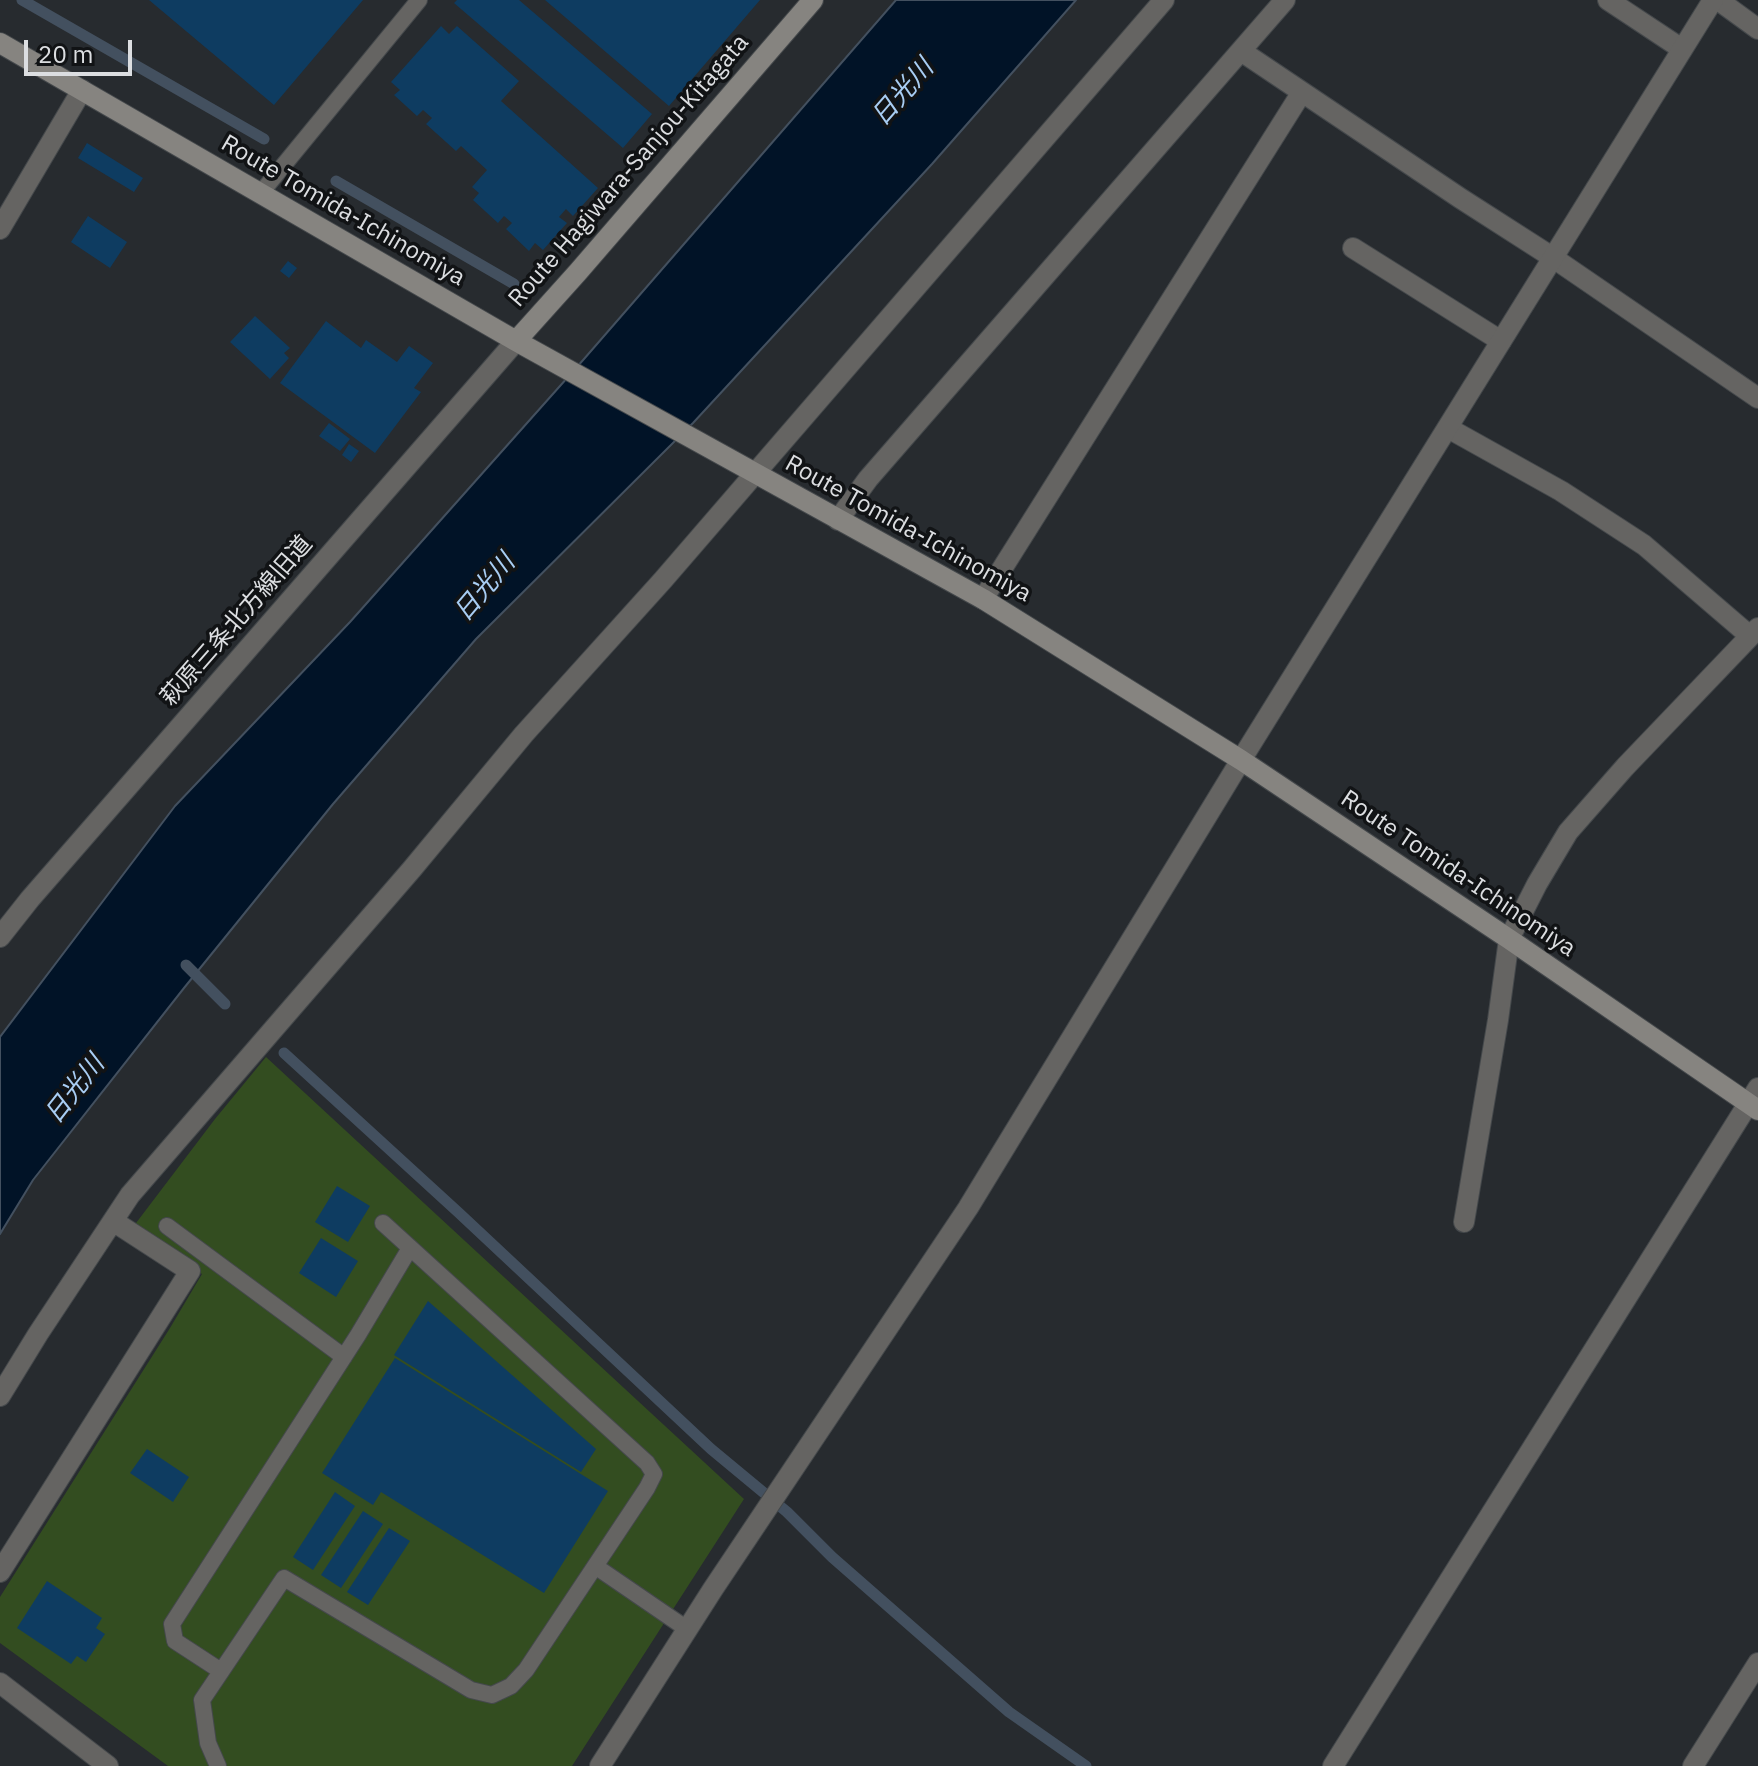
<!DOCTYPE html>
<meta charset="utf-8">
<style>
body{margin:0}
#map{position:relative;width:1758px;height:1766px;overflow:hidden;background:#272b2f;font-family:"IBM Plex Sans",sans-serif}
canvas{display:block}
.scale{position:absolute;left:24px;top:40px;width:108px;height:36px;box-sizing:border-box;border:4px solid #dcdee1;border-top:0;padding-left:10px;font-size:24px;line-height:28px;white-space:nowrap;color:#dcdee1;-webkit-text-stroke:6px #111315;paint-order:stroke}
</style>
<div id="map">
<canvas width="1758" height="1766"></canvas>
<div class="scale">20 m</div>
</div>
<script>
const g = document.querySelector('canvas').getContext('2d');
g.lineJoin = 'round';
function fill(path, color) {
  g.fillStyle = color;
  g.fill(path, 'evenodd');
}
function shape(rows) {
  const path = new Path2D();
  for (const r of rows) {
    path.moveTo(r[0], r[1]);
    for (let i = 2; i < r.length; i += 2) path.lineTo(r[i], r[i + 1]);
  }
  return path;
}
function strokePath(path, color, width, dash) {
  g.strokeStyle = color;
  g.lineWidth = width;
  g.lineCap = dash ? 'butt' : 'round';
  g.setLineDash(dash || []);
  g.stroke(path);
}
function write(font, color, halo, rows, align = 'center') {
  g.font = font + ' "IBM Plex Sans","Noto Sans JP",sans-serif';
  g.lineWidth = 7;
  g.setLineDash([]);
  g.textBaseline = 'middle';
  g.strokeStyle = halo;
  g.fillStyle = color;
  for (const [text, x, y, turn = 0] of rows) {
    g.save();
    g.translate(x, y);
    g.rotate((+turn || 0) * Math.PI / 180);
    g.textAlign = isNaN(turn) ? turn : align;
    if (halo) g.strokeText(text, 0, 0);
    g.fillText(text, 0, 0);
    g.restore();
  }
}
fill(shape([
 [266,1057,744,1499,572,1766,168,1766,0,1643,0,1597,170,1328,202,1274,133,1227,215,1119]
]), '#334d20');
const water = shape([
 [896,0,1076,0,932,164,693,423,476,639,333,804,184,988,33,1180,0,1234,0,1037,175,806,350,622,584,359,896,0]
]);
fill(water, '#011327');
strokePath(water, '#43505f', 2);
strokePath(shape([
 [22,0,264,139],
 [336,181,514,284],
 [186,965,225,1004],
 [284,1053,459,1213,711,1449,787,1512,832,1557,1009,1712,1086,1766]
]), '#43505f', 11);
fill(shape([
 [149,0,363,0,274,105],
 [457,0,519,0,652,114,623,148,454,3],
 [545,0,760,0,669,106],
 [441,26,449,34,457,26,519,81,501,101,598,188,573,216,566,209,559,217,567,223,543,250,535,243,529,251,506,229,512,223,504,216,498,223,473,200,479,193,472,187,487,170,461,146,456,151,426,124,432,118,423,110,417,116,394,95,400,90,391,82],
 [87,143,143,178,134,192,78,158],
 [88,216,127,242,110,268,71,242],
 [288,261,297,268,289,278,280,271],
 [255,316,290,348,284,353,289,358,270,379,230,342],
 [326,321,361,348,366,340,397,362,409,346,433,363,414,388,421,392,375,453,280,383],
 [329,423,350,439,340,451,319,436],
 [349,444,359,451,351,462,342,455],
 [337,1186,370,1206,348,1242,315,1222],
 [321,1238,358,1261,336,1297,299,1273],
 [428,1301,596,1449,581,1472,394,1355],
 [395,1358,608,1491,544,1593,381,1492,373,1505,322,1473],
 [147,1449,189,1477,173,1502,130,1473],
 [335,1492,355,1506,313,1570,293,1557],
 [363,1511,383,1524,341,1588,321,1575],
 [389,1528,410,1541,368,1605,347,1592],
 [47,1581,102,1618,96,1628,105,1634,86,1662,77,1656,71,1664,17,1628]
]), '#0e3c61');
const service = shape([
 [260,194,419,0],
 [167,1226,344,1357],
 [595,1566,687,1629],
 [221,1671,175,1641,172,1624,358,1335,410,1248],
 [218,1766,208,1743,202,1700,284,1578,471,1690,492,1695,511,1686,526,1670,647,1488,654,1474,647,1463,383,1223]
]);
const minor = shape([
 [1608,0,1682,49],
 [1718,0,1758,29],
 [1241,51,1460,198,1552,257,1758,398],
 [0,229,82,90],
 [1353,248,1501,341],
 [1448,428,1561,491,1644,545,1750,636],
 [838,520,868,479,1285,0],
 [983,599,1302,92],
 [1464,1222,1498,1020,1509,939,1537,884,1568,832,1625,767,1758,628],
 [0,1396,38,1334,130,1195,412,869,524,734,663,580,1164,0],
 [0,1572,190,1271,113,1221],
 [600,1766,713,1589,968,1208,1241,760],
 [1333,1766,1758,1088],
 [1693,1766,1758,1663]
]);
const tertiary = shape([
 [1241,760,1713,0],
 [0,937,30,899,516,341],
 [0,1683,108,1766]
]);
const secondary = shape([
 [0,43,516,341,983,599,1241,760,1509,939,1758,1110],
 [516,341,578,272,813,0]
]);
strokePath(service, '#44484b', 18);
strokePath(minor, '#44484b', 22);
strokePath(tertiary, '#44484b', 22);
strokePath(secondary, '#44484b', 22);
strokePath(service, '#656462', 16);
strokePath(minor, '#656462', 20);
strokePath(tertiary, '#656462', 20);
strokePath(secondary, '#868480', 20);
write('24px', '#dcdee1', '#111315', [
 ["Route Hagiwara-Sanjou-Kitagata",629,171,-49],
 ["Route Tomida-Ichinomiya",343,211,30],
 ["Route Tomida-Ichinomiya",908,529,29],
 ["萩原三条北方線旧道",237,621,-49],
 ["Route Tomida-Ichinomiya",1458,874,34]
]);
write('italic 26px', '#a8cdf3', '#111315', [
 ["日光川",903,93,-49],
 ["日光川",485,588,-50],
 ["日光川",75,1090,-52]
]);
</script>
